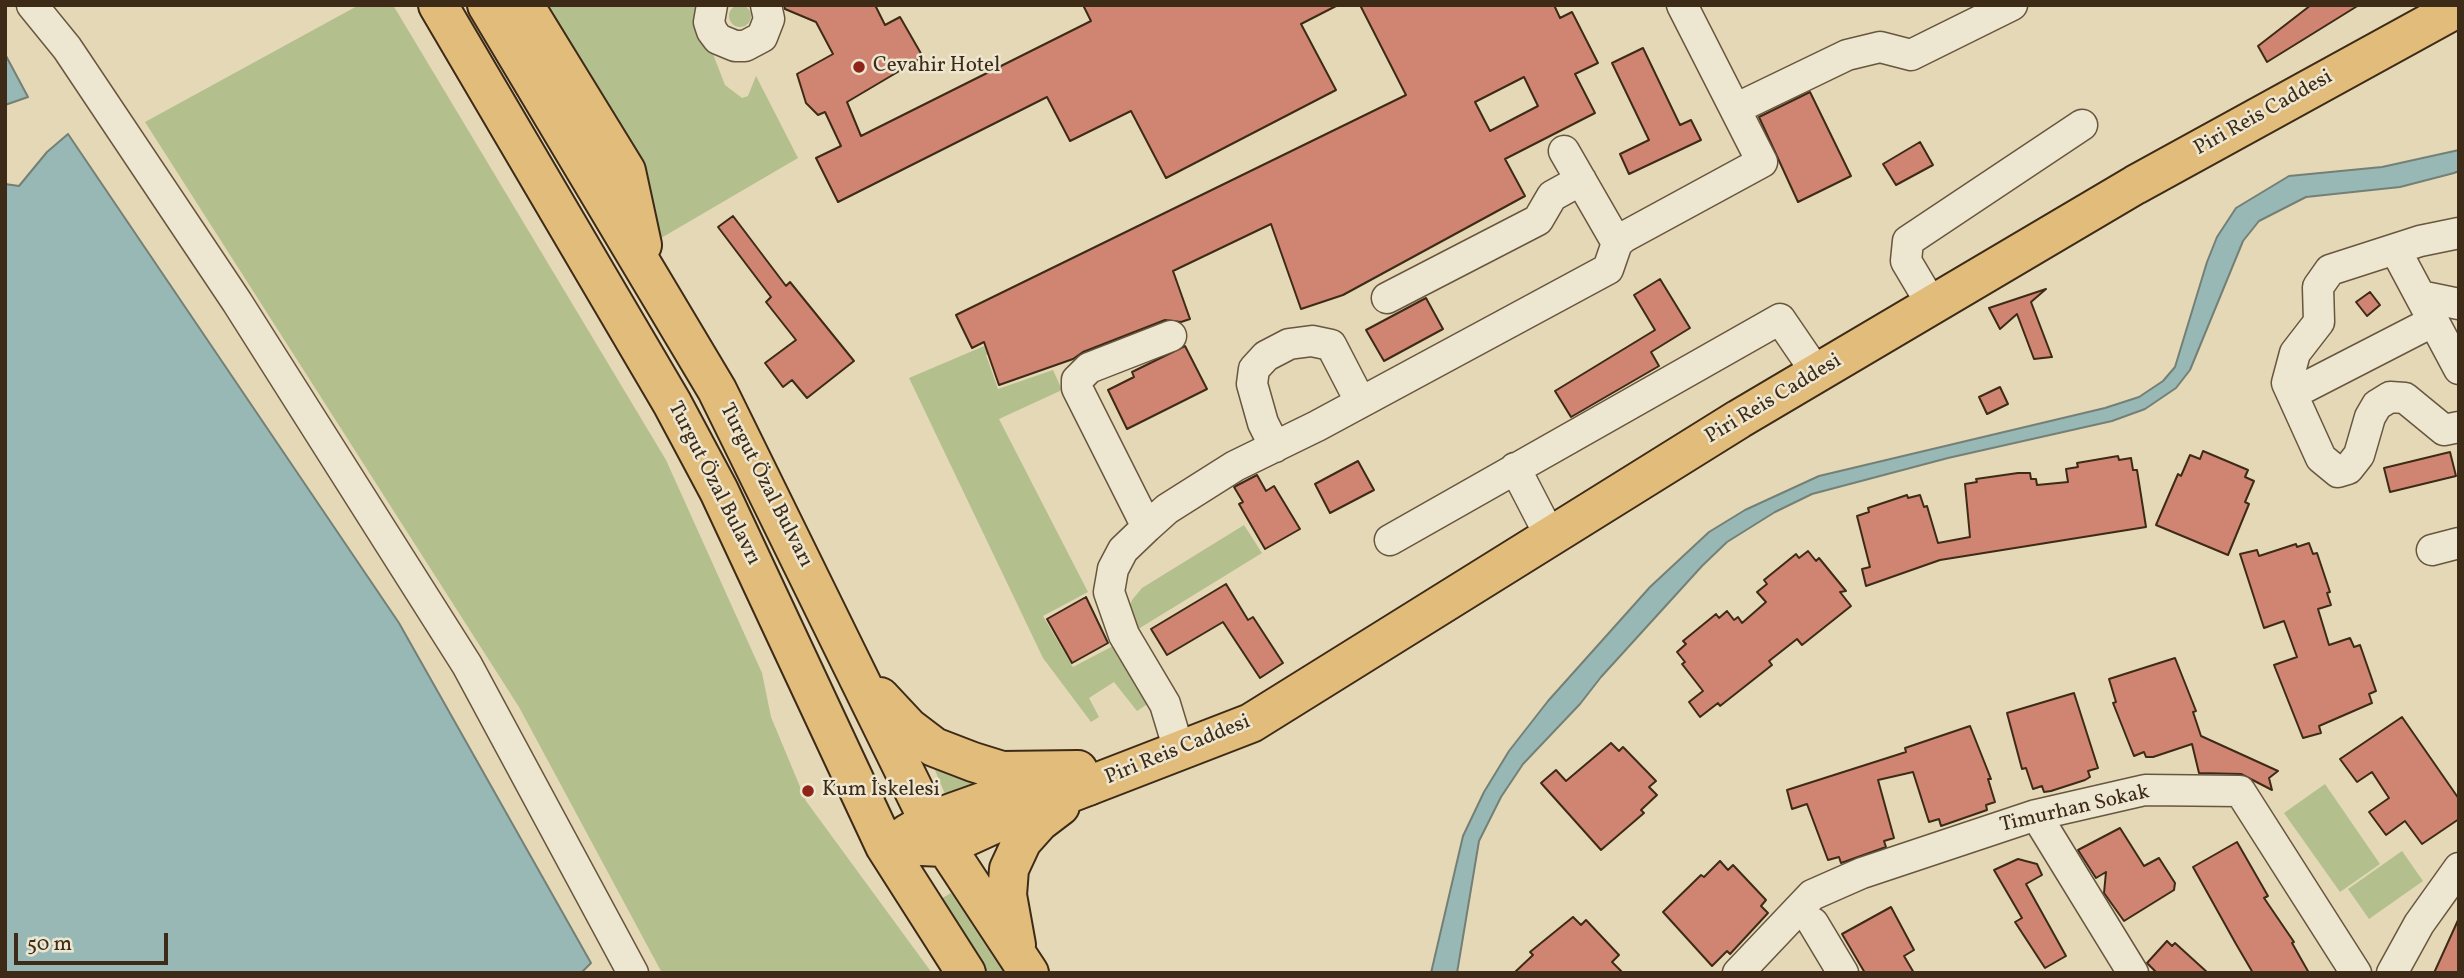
<!DOCTYPE html>
<meta charset="utf-8">
<style>
body{margin:0}
#map{position:relative;width:2464px;height:978px;overflow:hidden;background:#e4d8b6;font-family:Vollkorn,serif}
canvas{display:block}
.frame{position:absolute;inset:0;border:7px solid #3e2b17;pointer-events:none}
.scale{position:absolute;left:14px;top:933px;width:154px;height:32px;box-sizing:border-box;border:4px solid #3e2b17;border-top:0;padding-left:9px;font-size:21px;line-height:24px;white-space:nowrap;color:#3e2b17;-webkit-text-stroke:5px #ede6d0;paint-order:stroke}
</style>
<div id="map">
<canvas width="2464" height="978"></canvas>
<div class="frame"></div>
<div class="scale">50 m</div>
</div>
<script>
const g = document.querySelector('canvas').getContext('2d');
g.lineJoin = 'round';
function fill(path, color) {
  g.fillStyle = color;
  g.fill(path, 'evenodd');
}
function shape(rows) {
  const path = new Path2D();
  for (const r of rows) {
    if (r.length === 3) {
      path.moveTo(r[0] + r[2], r[1]);
      path.arc(r[0], r[1], r[2], 0, 2 * Math.PI);
      continue;
    }
    path.moveTo(r[0], r[1]);
    for (let i = 2; i < r.length; i += 2) path.lineTo(r[i], r[i + 1]);
  }
  return path;
}
function strokePath(path, color, width, dash) {
  g.strokeStyle = color;
  g.lineWidth = width;
  g.lineCap = dash ? 'butt' : 'round';
  g.setLineDash(dash || []);
  g.stroke(path);
}
function write(font, color, halo, rows, align = 'center') {
  g.font = font + ' Vollkorn,serif';
  g.lineWidth = 5;
  g.setLineDash([]);
  g.textBaseline = 'middle';
  g.strokeStyle = halo;
  g.fillStyle = color;
  for (const [text, x, y, turn = 0] of rows) {
    g.save();
    g.translate(x, y);
    g.rotate((+turn || 0) * Math.PI / 180);
    g.textAlign = isNaN(turn) ? turn : align;
    if (halo) g.strokeText(text, 0, 0);
    g.fillText(text, 0, 0);
    g.restore();
  }
}
fill(shape([
 [740,16,11],
 [359,5,393,5,666,460,762,673,771,717,806,801,932,973,662,973,519,707,145,122],
 [541,5,694,5,725,85,742,98,748,96,756,76,798,158,656,241],
 [1017,332,1019,341,986,355,998,389,1053,370,1062,390,999,419,1088,592,1043,616,1073,667,1113,646,1149,703,1137,711,1114,682,1089,698,1099,717,1091,722,1043,658,909,378],
 [1244,525,1262,553,1135,631,1127,614,1132,600,1142,588],
 [932,763,985,780,945,794],
 [2325,784,2380,864,2340,892,2284,813],
 [2402,851,2423,881,2369,919,2348,889],
 [951,893,995,960,1004,973,988,973,937,901]
]), '#b4bf8e');
const water = shape([
 [5,54,28,97,5,105,5,54],
 [68,134,399,623,591,963,581,973,5,973,5,184,19,186,47,152,68,134],
 [2459,150,2459,171,2454,173,2400,187,2306,197,2259,221,2243,241,2190,370,2176,388,2145,409,2112,421,1948,458,1812,494,1775,512,1727,542,1702,566,1601,677,1580,704,1523,764,1501,797,1479,841,1457,973,1431,973,1463,836,1484,792,1509,751,1548,701,1650,587,1709,532,1745,510,1819,476,2105,408,2139,397,2163,381,2175,367,2207,262,2217,237,2236,208,2289,176,2382,167,2459,150]
]);
fill(water, '#98b8b6');
strokePath(water, '#748076', 2);
const building = shape([
 [784,5,875,5,885,25,900,17,923,57,847,102,861,136,1091,21,1083,5,1338,5,1301,24,1336,90,1166,178,1131,111,1070,141,1047,97,838,202,816,158,841,146,825,112,818,115,806,103,797,74,833,54,816,22,785,9,784,5],
 [1360,5,1554,5,1560,18,1572,12,1598,63,1575,74,1595,113,1505,159,1525,196,1343,295,1301,309,1271,224,1173,271,1190,319,1181,322,1165,320,1083,352,1073,359,999,385,984,342,972,348,956,315,1406,95,1360,5],
 [1524,77,1538,106,1490,131,1475,102,1524,77],
 [2311,5,2359,5,2267,62,2258,46,2311,5],
 [1643,48,1680,125,1691,120,1701,140,1629,174,1620,154,1649,140,1612,63,1643,48],
 [1810,92,1851,176,1798,202,1759,117,1810,92],
 [1920,142,1933,165,1896,185,1883,164,1920,142],
 [733,216,786,286,790,282,854,361,807,398,792,380,783,387,765,363,796,340,766,302,771,297,718,227,733,216],
 [1660,279,1690,328,1651,352,1659,366,1571,417,1555,391,1655,330,1634,295,1660,279],
 [2046,289,2031,302,2052,357,2034,359,2017,314,2000,329,1989,308,2046,289],
 [2370,292,2380,305,2367,316,2356,302,2370,292],
 [1426,298,1443,329,1384,361,1366,330,1426,298],
 [1185,346,1207,389,1127,429,1108,390,1134,377,1132,372,1185,346],
 [2000,387,2008,404,1987,414,1979,397,2000,387],
 [2203,451,2248,470,2245,477,2254,481,2245,502,2249,504,2228,555,2156,525,2178,474,2181,476,2190,455,2200,459,2203,451],
 [2450,452,2456,476,2390,492,2384,468,2450,452],
 [2118,456,2119,460,2131,458,2133,470,2137,470,2146,527,1940,560,1866,586,1862,569,1870,567,1857,516,1869,512,1868,508,1907,495,1908,498,1920,495,1924,507,1927,506,1938,543,1970,537,1965,484,1977,482,1976,479,2018,473,2030,473,2031,479,2036,479,2037,485,2068,482,2066,469,2078,467,2077,463,2118,456],
 [1358,461,1374,490,1330,513,1315,484,1358,461],
 [1257,475,1266,491,1274,486,1300,529,1265,549,1239,504,1243,502,1234,487,1257,475],
 [2309,543,2313,554,2317,553,2330,592,2327,593,2331,605,2318,609,2329,645,2350,638,2354,647,2360,645,2376,691,2369,694,2372,703,2319,726,2321,733,2303,738,2274,665,2297,657,2284,621,2264,628,2240,554,2257,550,2259,556,2296,544,2297,547,2309,543],
 [1808,551,1816,561,1819,558,1846,591,1840,592,1851,606,1802,645,1797,639,1769,661,1772,665,1720,706,1718,703,1700,717,1689,702,1703,691,1682,664,1685,662,1677,652,1686,644,1683,641,1716,614,1719,618,1727,611,1734,620,1738,617,1742,623,1766,602,1757,592,1767,584,1764,580,1796,554,1799,558,1808,551],
 [1226,584,1248,620,1253,617,1283,663,1260,678,1223,622,1167,655,1151,629,1226,584],
 [1086,597,1108,643,1072,663,1047,619,1086,597],
 [2175,658,2196,711,2193,712,2201,736,2278,771,2269,778,2272,790,2241,774,2199,773,2192,744,2153,757,2146,757,2144,752,2134,756,2113,703,2116,702,2109,679,2175,658],
 [2074,693,2098,768,2088,771,2090,777,2085,780,2051,791,2044,792,2042,786,2033,789,2026,768,2022,769,2007,713,2074,693],
 [2402,717,2459,799,2459,819,2422,844,2405,821,2386,835,2369,812,2389,798,2372,772,2357,782,2340,759,2402,717],
 [1970,726,1991,779,1988,779,1995,802,1986,805,1987,810,1941,826,1939,819,1929,822,1913,772,1878,780,1894,838,1884,841,1886,847,1841,863,1839,857,1828,860,1807,804,1792,809,1787,790,1906,752,1905,748,1970,726],
 [1611,743,1619,751,1623,747,1656,781,1649,787,1657,795,1641,810,1644,813,1601,850,1541,783,1556,770,1566,781,1611,743],
 [2120,828,2144,866,2159,858,2175,883,2174,890,2124,921,2104,893,2106,872,2096,878,2078,850,2120,828],
 [2237,842,2268,896,2264,898,2294,942,2292,943,2309,973,2253,973,2236,944,2193,867,2237,842],
 [2018,859,2037,864,2042,875,2026,884,2066,956,2045,968,2015,922,2022,918,1994,870,2018,859],
 [1720,861,1728,870,1733,865,1766,900,1761,906,1768,913,1730,954,1727,951,1712,966,1663,912,1701,875,1704,877,1720,861],
 [1891,907,1914,950,1904,956,1914,973,1865,973,1842,934,1891,907],
 [1573,917,1581,925,1586,920,1619,955,1612,962,1623,973,1514,973,1533,955,1530,952,1573,917],
 [2459,918,2459,973,2434,973,2459,918],
 [2167,941,2172,946,2175,943,2208,973,2157,973,2147,963,2167,941]
]);
fill(building, '#d08573');
strokePath(building, '#3e2b17', 2);
const minor = shape([
 [32,5,67,48,237,302,467,665,633,973],
 [712,5,709,22,712,31,718,39,735,46,745,46,762,37,769,19,766,5],
 [1735,109,1847,55,1880,47,1911,55,2012,5],
 [1564,151,1617,243],
 [2459,233,2420,241,2330,270,2318,287,2319,322,2295,353,2287,383,2321,458,2338,472,2348,469,2359,455,2370,417,2377,405,2390,397,2405,398,2444,430,2459,427],
 [2395,249,2459,369],
 [1925,293,1906,261,1908,241,2082,125],
 [2420,296,2459,304],
 [1387,298,1538,220,1552,196,1581,180],
 [2294,393,2434,321],
 [1275,447,1263,423,1252,384,1254,369,1266,356,1289,344,1312,341,1331,345,1360,401],
 [1515,468,1545,526],
 [1147,527,1077,388,1077,380,1089,368,1171,336],
 [1390,540,1780,319,1810,363],
 [2432,550,2459,543],
 [1175,737,1165,704,1124,635,1109,592,1113,569,1123,550,1147,527,1167,509,1235,466,1317,426,1608,269,1617,243,1624,237,1762,162,1682,5],
 [2036,815,2133,973],
 [1813,923,1843,973],
 [1738,973,1812,895,1862,873,2036,815,2145,790,2240,791,2356,973],
 [2392,973,2419,924,2459,868]
]);
const major = shape([
 [1088,786,1251,723,1739,419,2135,185,2459,7]
]);
const highway = shape([
 [438,5,672,403,719,491,885,846,966,973],
 [487,5,717,390,929,821,1029,973],
 [524,5,626,171,642,245],
 [880,697,909,728,934,747,973,762,1002,771,1078,770],
 [907,834,929,821,1016,790],
 [921,846,944,847,1023,811,1088,786],
 [1016,945,1007,895,1009,869,1022,841,1039,822,1060,806]
]);
strokePath(minor, '#68563f', 33);
strokePath(major, '#3e2b17', 42);
strokePath(highway, '#3e2b17', 42);
strokePath(minor, '#ede6d0', 30);
strokePath(major, '#e2bc7b', 38);
strokePath(highway, '#e2bc7b', 38);
for (const [x, y, r, color] of [
 [859,67,7,"#8f2418"],
 [808,791,7,"#8f2418"]
]) {
  const dot = new Path2D();
  dot.arc(x, y, r, 0, 2 * Math.PI);
  g.fillStyle = color;
  g.fill(dot);
  strokePath(dot, '#ede6d0', 2.5);
}
write('21px', '#3e2b17', '#ede6d0', [
 ["Cevahir Hotel",873,67],
 ["Kum İskelesi",822,791]
], 'left');
write('21px', '#3e2b17', '#ede6d0', [
 ["Piri Reis Caddesi",2264,114,-29],
 ["Piri Reis Caddesi",1774,400,-31],
 ["Turgut Özal Bulavrı",713,484,63],
 ["Turgut Özal Bulvarı",765,486,63],
 ["Piri Reis Caddesi",1178,751,-22],
 ["Timurhan Sokak",2075,810,-13]
]);
</script>
